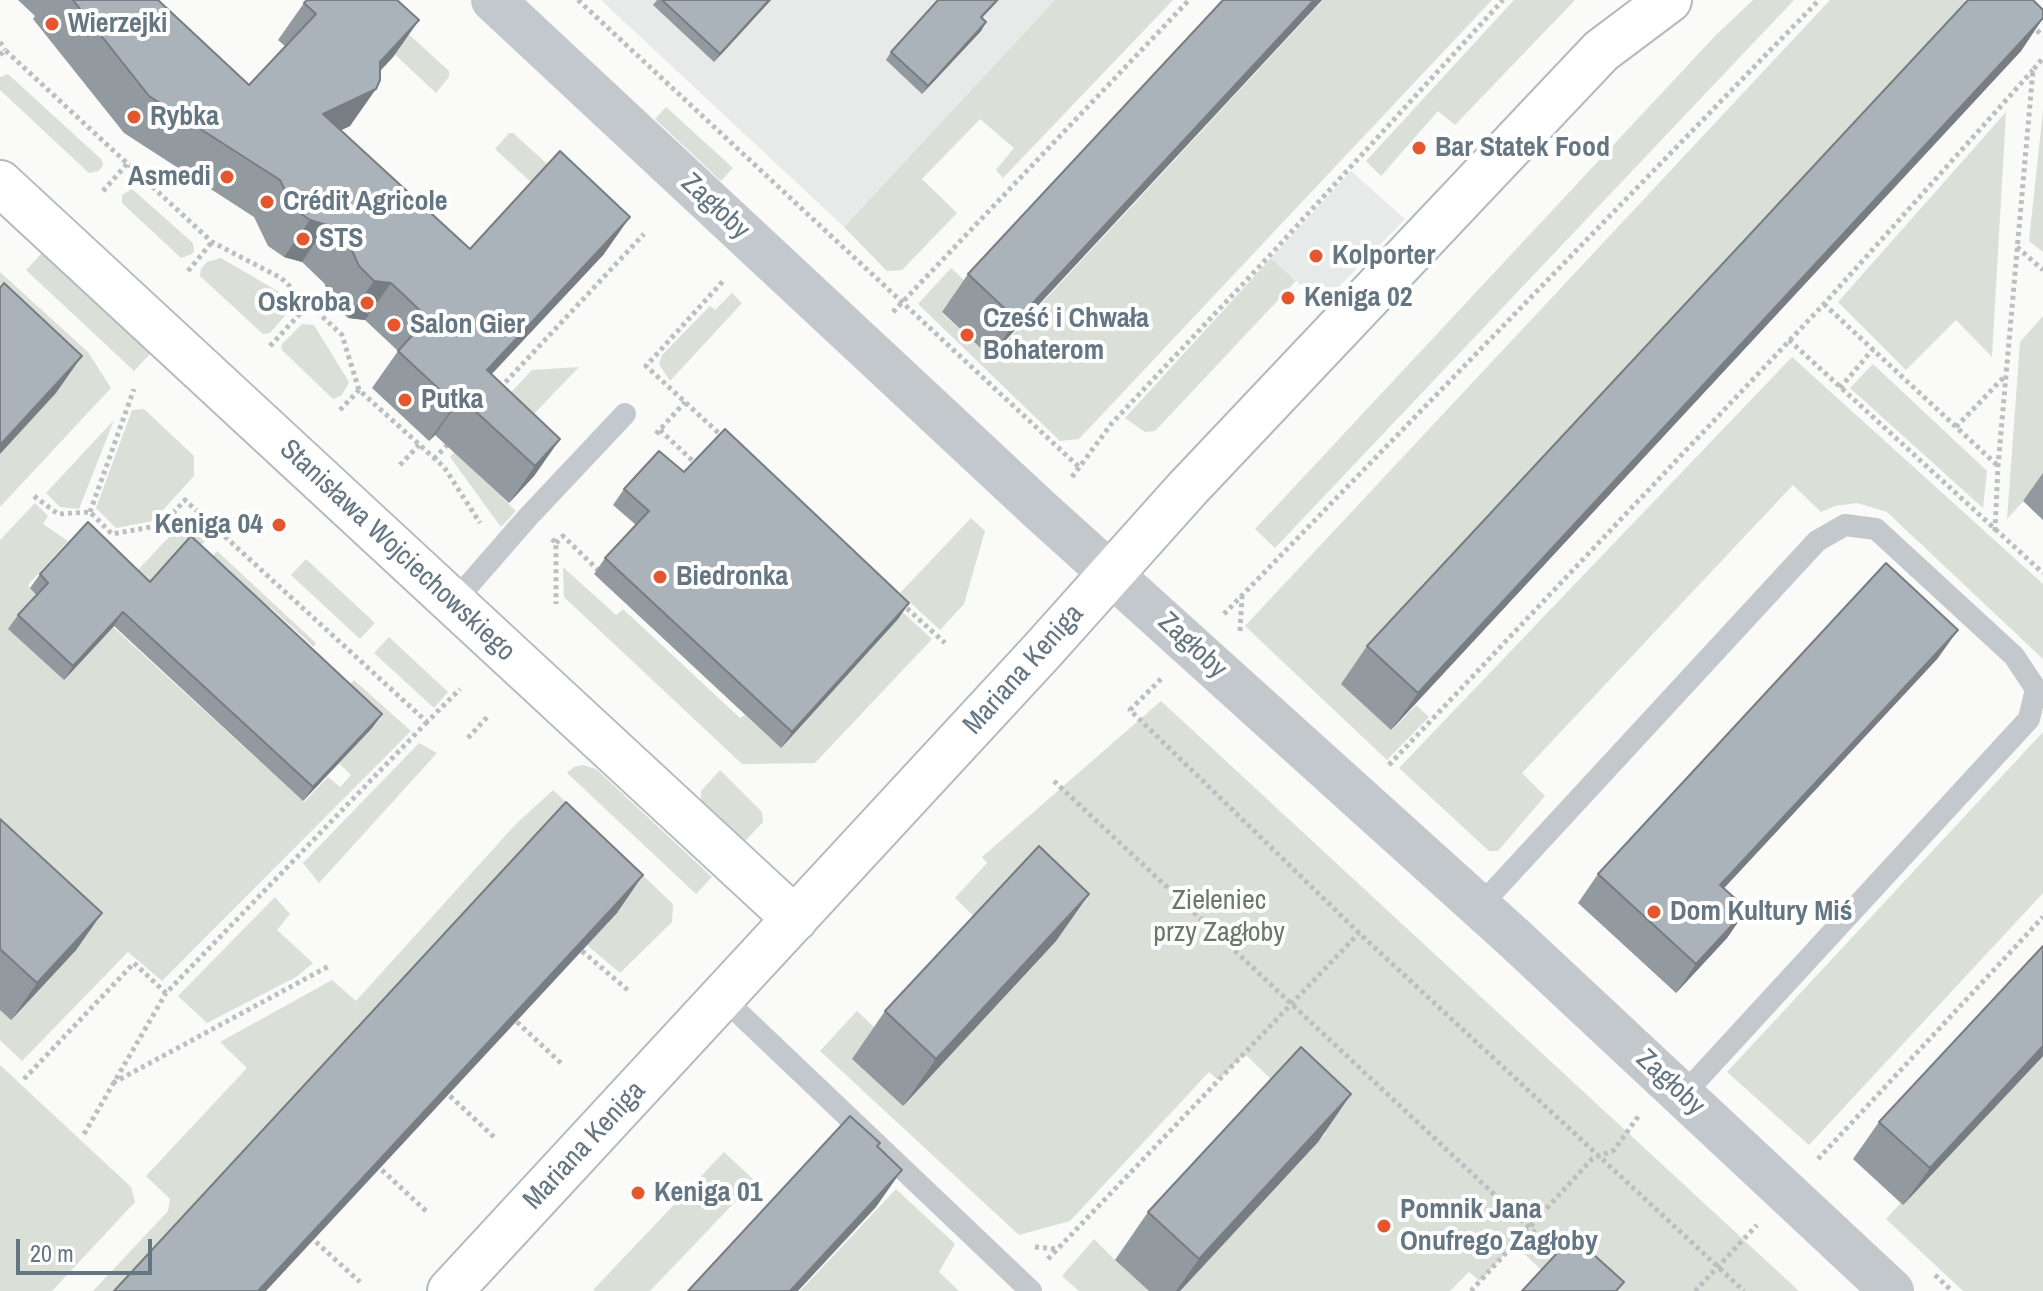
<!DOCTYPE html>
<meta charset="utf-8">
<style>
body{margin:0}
#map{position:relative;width:2043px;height:1291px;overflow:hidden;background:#fafaf8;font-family:"Archivo Narrow",sans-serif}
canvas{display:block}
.scale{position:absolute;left:16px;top:1239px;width:136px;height:36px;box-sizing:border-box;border:4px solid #657683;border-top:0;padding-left:10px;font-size:24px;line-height:28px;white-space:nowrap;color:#657683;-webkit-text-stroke:6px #fff;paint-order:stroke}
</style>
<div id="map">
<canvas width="2043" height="1291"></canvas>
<div class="scale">20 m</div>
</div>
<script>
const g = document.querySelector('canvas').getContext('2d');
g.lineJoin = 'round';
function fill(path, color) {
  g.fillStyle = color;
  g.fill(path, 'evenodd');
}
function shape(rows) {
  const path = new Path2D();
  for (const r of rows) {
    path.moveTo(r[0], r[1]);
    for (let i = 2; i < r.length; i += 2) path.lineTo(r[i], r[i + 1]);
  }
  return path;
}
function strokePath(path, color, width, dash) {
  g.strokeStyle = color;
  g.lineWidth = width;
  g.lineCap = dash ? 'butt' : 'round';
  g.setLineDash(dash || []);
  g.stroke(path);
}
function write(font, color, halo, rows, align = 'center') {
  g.font = font + ' "Archivo Narrow",sans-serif';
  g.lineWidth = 8;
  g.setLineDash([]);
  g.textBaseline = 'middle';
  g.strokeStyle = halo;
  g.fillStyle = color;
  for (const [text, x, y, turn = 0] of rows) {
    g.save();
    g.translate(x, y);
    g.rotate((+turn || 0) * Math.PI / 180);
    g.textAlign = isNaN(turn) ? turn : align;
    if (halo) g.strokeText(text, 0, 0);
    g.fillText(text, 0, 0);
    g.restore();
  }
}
fill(shape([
 [601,0,1055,0,844,227],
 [1351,171,1405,219,1322,304,1271,258]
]), '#e8e9e9');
fill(shape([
 [1055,0,1173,0,1003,178,996,170,1014,148,980,119,922,179,957,213,902,270,887,271,844,227],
 [1323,0,1492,0,1079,439,1060,441,918,304,951,268,968,284,942,313,991,358],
 [1514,0,1575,0,1455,125,1438,111,1381,176,1366,161],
 [1753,0,1794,0,1275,548,1255,529,1715,36],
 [1830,0,1964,0,1968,4,1342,684,1392,730,1416,705,1429,717,1387,760,1245,626],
 [391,18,449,71,449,77,436,93,373,34],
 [8,74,102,160,103,165,99,171,89,173,0,90,0,77],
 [666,107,733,168,721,181,655,119],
 [2043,110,2043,252,2029,241],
 [2006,112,1992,357,1956,320,1906,370,1838,302],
 [509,133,513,133,587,200,572,220,495,149],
 [132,189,193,243,194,251,192,254,181,258,122,203,122,195],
 [42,253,150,354,134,371,26,270],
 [221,258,291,299,289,311,270,333,263,334,200,276,201,269,207,262],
 [1271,258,1296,281,1155,431,1145,432,1125,418],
 [0,272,88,352,111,388,0,507],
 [732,293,742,303,670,381,659,364,662,355,710,306,715,310],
 [2043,316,2043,480,2007,519,2020,342],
 [302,324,314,325,349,382,342,395,333,399,281,349,282,344],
 [1792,357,2043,584,2043,659,1887,512,1857,503,1835,506,1821,512,1793,485,1522,773,1545,796,1498,851,1489,851,1399,768],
 [1873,364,1987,471,1983,508,1850,388],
 [579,367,477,473,516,511,501,527,450,457,532,370],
 [144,409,194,456,194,476,153,521,116,528,96,508,132,410],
 [114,420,79,509,60,507,46,493],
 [35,503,48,516,43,524,68,541,28,585,38,599,65,677,113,627,304,802,328,777,340,787,351,775,339,763,372,728,339,697,354,680,411,731,162,981,128,952,22,1061,0,1040,0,540],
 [971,518,985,531,964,604,940,630,900,593],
 [184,521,206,541,149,586,135,573],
 [217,551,316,643,314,647,270,607,265,612,209,560],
 [306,559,375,623,360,639,291,575],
 [563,567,616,615,623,609,740,718,745,715,781,748,873,585,932,639,815,763,742,764,564,597],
 [389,637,448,692,434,708,374,653],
 [1161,701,1799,1291,1563,1291,1514,1244,1480,1281,1469,1272,1450,1291,1180,1291,1326,1133,1245,1054,1218,1080,1209,1072,1070,1221,1019,1235,820,1051,857,1011,878,1031,852,1059,903,1106,980,922,955,898,987,863,982,857],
 [2043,732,2043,893,1809,1145,1727,1072],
 [419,743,437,753,319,883,303,863],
 [583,765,596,769,712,877,696,894,567,773,574,767],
 [720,770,762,812,763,822,745,841,701,800,701,791],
 [553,790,673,904,672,922,620,973,587,945,620,909,544,840,131,1291,93,1291,168,1211,170,1199,146,1176,247,1068,220,1042,332,980,356,1001,515,825],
 [275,897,290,914,277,930,313,963,296,977,207,1023,178,996],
 [2043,1050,2043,1291,1963,1291,1886,1219],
 [0,1065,131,1187,135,1202,52,1291,0,1291],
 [724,1152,755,1181,650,1291,595,1291,593,1290],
 [896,1189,955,1244,939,1272,959,1291,800,1291],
 [1094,1239,1115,1260,1149,1291,1079,1291,1062,1276]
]), '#dadfd7');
const secondary = shape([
 [0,183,795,919],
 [450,1291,1042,651,1187,489,1601,51,1669,0]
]);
strokePath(secondary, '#b3babf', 48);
strokePath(shape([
 [578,0,1080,468],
 [2031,25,2043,36],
 [0,42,5,50],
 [0,55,5,50,212,242,281,278,342,335,359,390,444,467,480,523],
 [103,191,127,164],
 [2017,247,2043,270],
 [188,271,212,242],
 [1824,304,1997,465],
 [893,312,1189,0],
 [1789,340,2043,573],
 [270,346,309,304],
 [500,388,644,234],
 [1840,388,1873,349],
 [340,410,359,390],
 [1956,427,2005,376],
 [660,430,696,464],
 [656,434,685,402],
 [724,438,646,366,724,280],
 [434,459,450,442],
 [400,465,419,445],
 [1072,477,1112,423,1272,253,1503,0],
 [34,496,58,514,90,512,112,534,162,525,185,500,427,722,460,689],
 [90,512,134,389],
 [1995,531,1998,466,2033,70,2043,58],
 [552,539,556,543,556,604],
 [556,543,563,536,598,570],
 [901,603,945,643],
 [1224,614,1819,0],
 [1240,631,1242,597],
 [1161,679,1130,710,1359,933,1744,1291],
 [468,738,489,715],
 [1389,765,1824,304,2033,70],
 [1054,781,1562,1258],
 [582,951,630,992],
 [517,1022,563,1065],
 [24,1079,134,963,166,993,427,722],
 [113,1083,329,966],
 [450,1096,495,1138],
 [84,1134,166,993],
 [1818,1159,2043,917],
 [382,1170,426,1211],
 [316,1242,360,1282],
 [1035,1247,1057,1249],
 [1048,1259,1359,933],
 [1935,1275,1952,1291],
 [1471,1291,1592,1159,1614,1150,1640,1114],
 [1695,1291,1757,1225]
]), '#bbbfc2', 5, [4, 4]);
strokePath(shape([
 [453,603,528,517,625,414],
 [1479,907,1817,541,1845,525,1876,529,2014,656,2036,689,2029,719,1683,1095],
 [723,998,1031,1291]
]), '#c3c8cc', 22);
strokePath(shape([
 [493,0,1040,510,1513,937,1892,1291]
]), '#c3c8cc', 44);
strokePath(secondary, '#fff', 44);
fill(shape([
 [18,0,158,0,249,85,286,47,278,40,304,3,419,20,393,57,380,71,350,126,341,130,470,249,604,254,492,374,560,439,534,476,509,503,435,435,429,441,372,388,398,351,365,320,348,318,333,303,324,283,302,262,284,257,268,246,254,217,124,133,33,19,35,16],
 [657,0,771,0,714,62,653,5],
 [938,0,999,0,982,18,986,22,981,31,922,94,886,60,891,52],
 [1223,0,1322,0,990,357,942,312,968,274],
 [2043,18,2021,51,1391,730,1341,684,1367,646],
 [684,472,909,603,898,619,781,748,594,574,605,558,636,525,613,505,624,489],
 [2043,473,2043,520,2023,501],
 [40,574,150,582,382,714,372,728,303,801,114,626,64,680,8,629,18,615,36,595,30,588],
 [1938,658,1724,888,1747,909,1727,938,1676,993,1578,903,1598,874],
 [0,819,102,913,76,950,11,1020,0,1010],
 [1089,894,1056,941,903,1106,852,1059,885,1011],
 [2043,1056,1903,1205,1853,1159,1879,1122],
 [1351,1094,1318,1142,1180,1291,1149,1291,1115,1260,1148,1212]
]), '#929a9f');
fill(shape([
 [769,0,771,0,714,62,720,54],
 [1314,0,1322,0,990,357,1017,320],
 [2043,18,2021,51,1391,730,1418,693],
 [419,20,393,57,354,99,380,62],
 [986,22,981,31,922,94,928,86],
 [376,89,350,126,297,151,323,114],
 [630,217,604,254,465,402,487,370],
 [310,220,327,225,302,262,284,257],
 [374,281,391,283,365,320,348,318],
 [82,356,56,393,0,454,0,445],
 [461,398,435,435,429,441,455,404],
 [560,439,534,476,509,503,535,466],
 [909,603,898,619,781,748,792,732],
 [123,612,114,626,64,680,73,666],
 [1958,630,1938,658,1700,914,1720,885],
 [382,714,372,728,303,801,313,787],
 [643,875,617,913,266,1291,258,1291],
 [1089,894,1056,941,903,1106,936,1059],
 [1747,909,1727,938,1676,993,1696,964],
 [102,913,76,950,11,1020,37,983],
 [2043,1046,2043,1056,1903,1205,1930,1168],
 [1351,1094,1318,1142,1180,1291,1176,1291,1199,1259],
 [902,1170,876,1207,798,1291,790,1291]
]), '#777d82');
const building = shape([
 [73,0,158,0,249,85,316,14,304,3,307,0,397,0,419,20,380,62,380,80,376,89,323,114,470,249,560,151,630,217,487,370,560,439,535,466,461,398,455,404,398,351,428,318,391,283,374,281,359,266,350,246,327,225,310,220,294,209,280,180,149,96,73,0],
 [662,0,769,0,720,54,662,0],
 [938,0,997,0,981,17,986,22,928,86,891,52,938,0],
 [1223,0,1314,0,1017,320,968,274,1223,0],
 [1968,0,2033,0,2043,10,2043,18,1418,693,1367,646,1968,0],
 [4,283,82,356,0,445,0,288,4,283],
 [725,429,909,603,792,732,605,558,649,511,624,489,659,451,684,472,725,429],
 [88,522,150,582,191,536,382,714,313,787,123,612,73,666,18,615,48,583,40,574,88,522],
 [1886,563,1958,630,1720,885,1747,909,1696,964,1598,874,1886,563],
 [566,802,643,875,258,1291,114,1291,566,802],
 [0,819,102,913,37,983,0,949,0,819],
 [1039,846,1089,894,936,1059,885,1011,1039,846],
 [2043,946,2043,1046,1930,1168,1879,1122,2043,946],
 [1301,1047,1351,1094,1199,1259,1148,1212,1301,1047],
 [850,1116,880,1143,877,1146,902,1170,790,1291,688,1291,850,1116],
 [1573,1236,1624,1282,1616,1291,1522,1291,1573,1236]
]);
fill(building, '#aab3b9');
strokePath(building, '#777d82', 2);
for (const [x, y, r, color] of [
 [52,24,8,"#e4572e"],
 [134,117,8,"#e4572e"],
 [1419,148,8,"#e4572e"],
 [227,177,8,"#e4572e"],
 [267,202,8,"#e4572e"],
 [303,239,8,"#e4572e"],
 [1316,256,8,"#e4572e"],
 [1288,298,8,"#e4572e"],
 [367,303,8,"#e4572e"],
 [394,325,8,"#e4572e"],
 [967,335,8,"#e4572e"],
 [405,400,8,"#e4572e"],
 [279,525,8,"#e4572e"],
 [660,577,8,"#e4572e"],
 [1654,912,8,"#e4572e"],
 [638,1193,8,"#e4572e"],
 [1384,1226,8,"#e4572e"]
]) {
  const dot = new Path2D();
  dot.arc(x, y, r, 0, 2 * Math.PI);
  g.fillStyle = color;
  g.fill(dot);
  strokePath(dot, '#fff', 3);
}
write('bold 28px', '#657683', '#fff', [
 ["Wierzejki",68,24],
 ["Rybka",150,117],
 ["Bar Statek Food",1435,148],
 ["Asmedi",211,177,"right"],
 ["Crédit Agricole",283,202],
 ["STS",319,239],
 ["Kolporter",1332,256],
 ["Keniga 02",1304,298],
 ["Oskroba",351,303,"right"],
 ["Cześć i Chwała",983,319],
 ["Bohaterom",983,351],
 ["Salon Gier",410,325],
 ["Putka",421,400],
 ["Keniga 04",263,525,"right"],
 ["Biedronka",676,577],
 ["Dom Kultury Miś",1670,912],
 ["Keniga 01",654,1193],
 ["Pomnik Jana",1400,1210],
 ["Onufrego Zagłoby",1400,1242]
], 'left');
write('28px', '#657683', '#fff', [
 ["Zagłoby",715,207,43],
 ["Stanisława Wojciechowskiego",397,551,43],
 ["Zagłoby",1192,646,43],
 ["Mariana Keniga",1024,670,-48],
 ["Zagłoby",1670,1083,43],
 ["Mariana Keniga",585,1146,-47]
]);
write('28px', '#687a64', '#fff', [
 ["Zieleniec",1219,901],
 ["przy Zagłoby",1219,933]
]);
</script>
